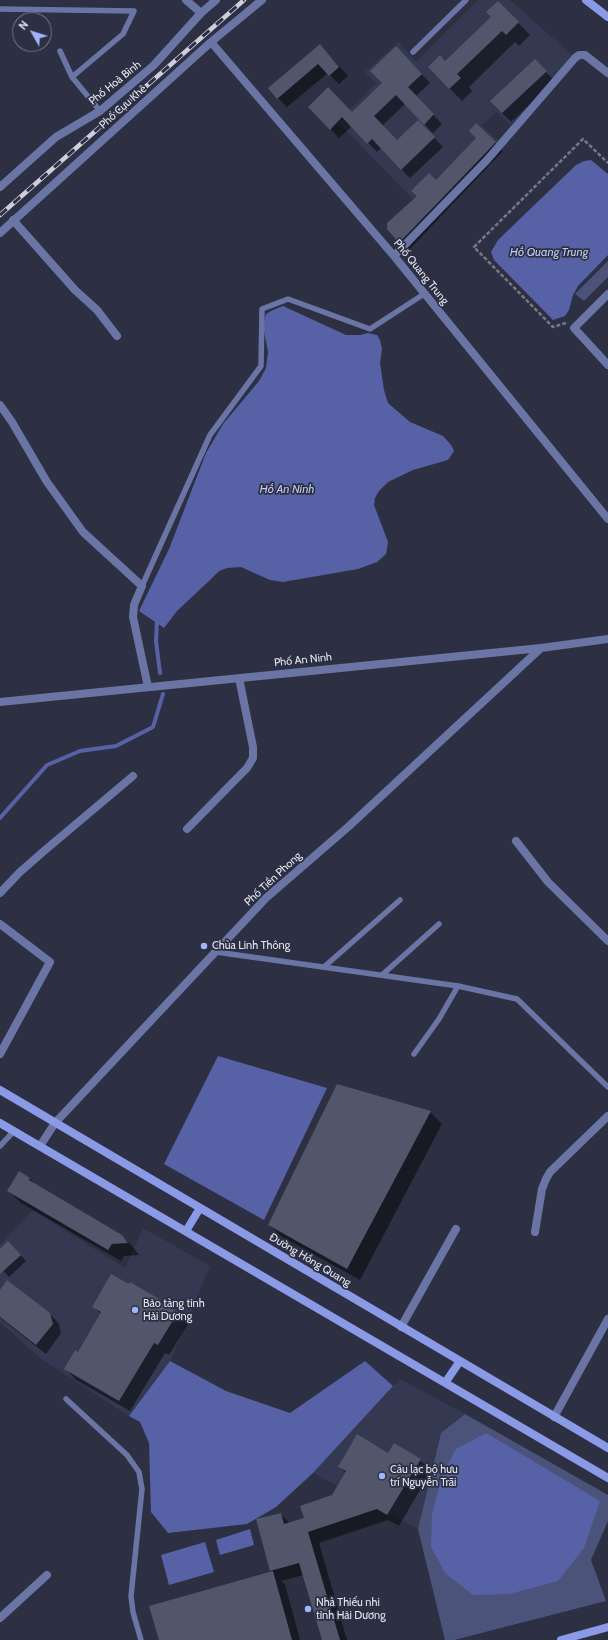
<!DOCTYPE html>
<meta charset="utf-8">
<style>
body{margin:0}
#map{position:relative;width:608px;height:1640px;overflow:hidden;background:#2c3042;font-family:Cabin,sans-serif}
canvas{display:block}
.north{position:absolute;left:12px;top:12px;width:40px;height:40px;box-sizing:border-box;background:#2c3042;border:1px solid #757988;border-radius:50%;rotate:309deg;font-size:11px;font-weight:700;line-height:16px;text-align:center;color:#e3e6f2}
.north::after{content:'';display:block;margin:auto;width:14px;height:18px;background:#a3b2fd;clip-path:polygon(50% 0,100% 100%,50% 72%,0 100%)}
</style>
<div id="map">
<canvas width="608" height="1640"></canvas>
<div class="north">N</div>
</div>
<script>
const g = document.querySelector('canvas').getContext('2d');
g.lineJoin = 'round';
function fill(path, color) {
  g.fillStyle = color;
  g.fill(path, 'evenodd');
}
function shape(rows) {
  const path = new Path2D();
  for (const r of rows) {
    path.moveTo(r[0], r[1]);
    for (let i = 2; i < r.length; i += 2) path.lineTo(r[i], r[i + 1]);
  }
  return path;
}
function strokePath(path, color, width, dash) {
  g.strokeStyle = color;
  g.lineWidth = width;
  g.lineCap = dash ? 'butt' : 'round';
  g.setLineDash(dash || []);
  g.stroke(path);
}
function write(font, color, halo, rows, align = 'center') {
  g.font = font + ' Cabin,sans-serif';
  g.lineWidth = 3.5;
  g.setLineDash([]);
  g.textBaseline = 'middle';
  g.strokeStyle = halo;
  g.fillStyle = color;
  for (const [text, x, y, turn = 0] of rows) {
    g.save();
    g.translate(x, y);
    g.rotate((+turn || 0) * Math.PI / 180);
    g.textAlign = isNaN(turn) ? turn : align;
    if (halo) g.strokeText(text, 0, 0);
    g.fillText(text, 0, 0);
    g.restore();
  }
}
fill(shape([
 [478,0,510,0,573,56,511,125,496,112,485,123,481,125,499,141,430,217,338,122,376,83,365,72,399,42,416,62],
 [33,1210,125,1268,143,1228,210,1266,170,1361,129,1416,40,1358,0,1322,0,1245],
 [400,1379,465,1414,441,1433,418,1529,313,1473]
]), '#343951');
fill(shape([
 [608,261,608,277,584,301,575,294],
 [465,1414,608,1495,608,1521,591,1560,606,1601,454,1640,445,1640,418,1529,441,1433]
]), '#4b537b');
fill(shape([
 [591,160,608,174,608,255,578,286,573,295,569,310,565,316,553,320,494,260,491,252,498,240,576,165,584,161],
 [283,306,346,335,360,335,368,333,377,335,380,340,382,349,380,363,384,390,388,403,410,422,443,436,451,445,454,451,448,460,413,470,388,482,379,491,375,498,374,505,388,542,386,554,377,562,358,569,283,582,270,580,241,567,227,568,219,571,210,580,177,611,164,628,139,611,169,549,206,453,223,424,259,381,266,368,268,352,263,326,266,314,273,310],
 [218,1056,327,1088,264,1220,164,1164],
 [170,1361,226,1391,290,1413,365,1361,393,1386,313,1473,276,1507,247,1524,168,1533,151,1512,149,1443,140,1422,129,1416],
 [486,1433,600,1501,584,1548,558,1581,509,1594,473,1595,445,1573,431,1547,432,1513,443,1474,456,1449],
 [250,1529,254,1545,220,1555,216,1540],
 [205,1542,214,1572,169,1585,161,1555]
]), '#5762a6');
fill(shape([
 [510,14,530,35,519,46,515,42,469,87,472,91,462,101,429,67,445,62],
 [320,45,348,76,339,84,328,73,287,107,278,98],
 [405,56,430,83,416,96,442,124,433,133,405,104,382,126,397,141,418,121,443,147,410,178,381,148,377,152,352,126,339,138,309,107,352,113,383,83],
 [544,70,555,81,511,122,502,113],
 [495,142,503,151,408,251,388,228,436,181],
 [430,1112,442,1124,360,1280,282,1237,269,1225],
 [19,1173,30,1179,37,1186,122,1236,134,1248,139,1255,124,1256,121,1261,21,1203,9,1191],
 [8,1242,26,1261,9,1277,0,1267,0,1250],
 [0,1291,50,1314,59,1324,61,1333,46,1354,0,1318],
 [160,1301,168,1308,177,1313,188,1324,169,1355,165,1353,130,1411,76,1380,66,1369,78,1353,101,1314,94,1307],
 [388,1454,420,1460,431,1471,399,1526,388,1520,319,1543,347,1640,323,1640,304,1575,281,1581,285,1584,300,1640,160,1640,272,1572,270,1570,280,1514,290,1523,305,1519,333,1496,346,1473,339,1467]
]), '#0007');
strokePath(shape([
 [157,620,156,641,160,673],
 [0,818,47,765,80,751,116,746,153,727,163,694]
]), '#5762a6', 4);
fill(shape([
 [498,1,519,22,506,35,502,31,457,74,461,78,449,89,428,67,440,55,445,61,491,17,486,12],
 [320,44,339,67,329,76,318,64,277,99,268,88],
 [396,46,422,74,408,87,434,114,424,125,396,95,374,116,397,140,418,120,435,137,401,170,372,139,367,144,342,117,330,130,308,107,328,87,352,112,382,83,370,71],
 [535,59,547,71,502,113,490,101],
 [476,123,496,142,399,243,387,229,387,223,417,196,411,191,429,173,436,180,476,138,469,131],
 [337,1084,431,1111,347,1269,268,1225],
 [19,1171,30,1178,29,1180,122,1235,128,1243,112,1244,108,1250,7,1191],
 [8,1241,21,1255,0,1274,0,1249],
 [111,1274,129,1284,130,1282,161,1300,160,1302,178,1312,158,1345,154,1343,119,1401,64,1369,75,1350,78,1352,101,1312,92,1307],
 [7,1280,50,1313,53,1324,36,1345,0,1317,0,1290],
 [357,1434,388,1453,394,1443,421,1459,387,1515,377,1509,308,1532,340,1640,322,1640,299,1563,270,1571,256,1519,281,1513,284,1524,304,1518,300,1506,332,1495,346,1471,338,1467],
 [273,1571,292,1640,159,1640,149,1606]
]), '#51566a');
strokePath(shape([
 [566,323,553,327,474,247,583,139,608,163]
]), '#747888', 2.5, [4, 2]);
strokePath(shape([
 [0,9,134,11,123,34,72,77],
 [60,51,72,77,100,111],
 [413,52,466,0],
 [142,586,210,435,261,366,262,309,288,299,370,329,424,294],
 [216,952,458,986,517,999,608,1087],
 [324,967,400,900],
 [382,975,439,924],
 [414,1054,439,1019,458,986],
 [0,1146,14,1131],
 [66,1399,127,1455,139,1472,142,1489,131,1596,133,1612,141,1640]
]), '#6b75a5', 5.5);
strokePath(shape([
 [186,0,201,13],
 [211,42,394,256,608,519],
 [0,187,56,137,100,111,154,65,201,13,216,0],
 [13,220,75,290,97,310,117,336],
 [0,233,211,42,262,0],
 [394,256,487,160,575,58,579,55,585,55,608,73],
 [608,294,574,328,608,365],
 [0,405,12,422,47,482,83,532,142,586,134,605,133,617,148,687],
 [0,702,541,648,608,639],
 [187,829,247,768,253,758,253,747,239,678],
 [516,841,548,882,608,941],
 [0,893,20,872,44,851,133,776],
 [0,924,50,962,0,1054],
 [40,1146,55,1123,266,898,348,827,541,648],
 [535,1232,542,1189,546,1179,550,1172,608,1116],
 [401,1327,456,1229],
 [554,1417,608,1319],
 [0,1618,47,1575]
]), '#6b75a5', 8);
strokePath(shape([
 [586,0,608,17],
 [0,1090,608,1448],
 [0,1123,608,1478],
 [186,1231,200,1208],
 [445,1383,460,1361],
 [561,1640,608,1627]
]), '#8b9ae7', 8);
const rail = shape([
 [0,215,244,0]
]);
strokePath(rail, '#cdd0dc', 4.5);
strokePath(rail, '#2c3042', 3, [9]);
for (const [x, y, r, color] of [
 [204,946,4,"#a3b2fd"],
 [135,1310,4,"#a3b2fd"],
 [382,1476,4,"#a3b2fd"],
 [308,1609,4,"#a3b2fd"]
]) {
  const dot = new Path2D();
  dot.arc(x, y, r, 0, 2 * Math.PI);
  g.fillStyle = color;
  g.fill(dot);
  strokePath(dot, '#2c3042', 1.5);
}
write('11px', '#e3e6f2', '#2c3042', [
 ["Phố Hoà Bình",115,83,-39],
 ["Phố Cựu Khê",123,107,-42],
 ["Phố Quang Trung",421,272,51],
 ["Phố An Ninh",303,660,-6],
 ["Phố Tiền Phong",273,879,-43],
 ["Đường Hồng Quang",310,1260,31]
]);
write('11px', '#e3e6f2', '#2c3042', [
 ["Chùa Linh Thông",212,946],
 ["Bảo tàng tỉnh",143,1304],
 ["Hải Dương",143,1317],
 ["Câu lạc bộ hưu",390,1470],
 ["trí Nguyễn Trãi",390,1483],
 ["Nhà Thiếu nhi",316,1603],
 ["tỉnh Hải Dương",316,1616]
], 'left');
write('italic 12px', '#c2cbf2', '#2c3042', [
 ["Hồ Quang Trung",549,252],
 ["Hồ An Ninh",287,489]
]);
</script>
